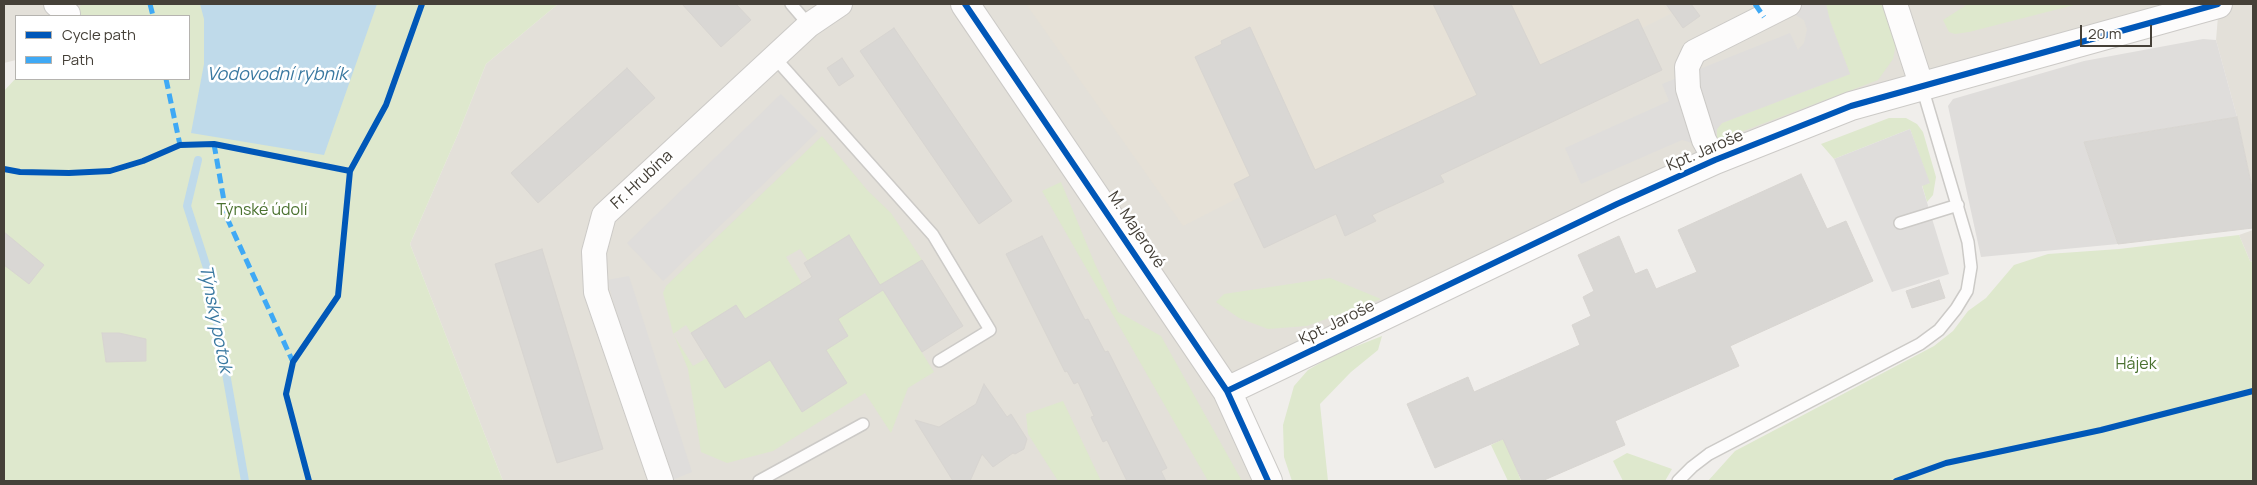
<!DOCTYPE html>
<meta charset="utf-8">
<style>
body{margin:0}
#map{position:relative;width:2257px;height:485px;overflow:hidden;background:#f0eeeb;font-family:Manrope,sans-serif}
canvas{display:block}
.frame{position:absolute;inset:0;border:5px solid #454038;pointer-events:none}
.legend{position:absolute;left:15px;top:15px;width:175px;height:65px;box-sizing:border-box;background:#fff;border:1px solid #b5b3af;margin:0;padding:6px 9px;list-style:none;font-size:15px;color:#454038}
.legend li{display:flex;align-items:center;gap:10px;height:25px}
.legend b{width:25px;border:1px solid #b5b3af}
.scale{position:absolute;left:2080px;top:25px;width:72px;height:22px;box-sizing:border-box;border:2px solid #454038;border-top:0;padding-left:6px;font-size:15px;line-height:18px;white-space:nowrap;color:#454038;-webkit-text-stroke:4px #fff;paint-order:stroke}
</style>
<div id="map">
<canvas width="2257" height="485"></canvas>
<div class="frame"></div>
<ul class="legend">
<li><b style="height:6px;background:#0057b8"></b>Cycle path</li>
<li><b style="height:6px;background:#3fa9f5"></b>Path</li>
</ul>
<div class="scale">20 m</div>
</div>
<script>
const g = document.querySelector('canvas').getContext('2d');
g.lineJoin = 'round';
function fill(path, color) {
  g.fillStyle = color;
  g.fill(path, 'evenodd');
}
function shape(rows) {
  const path = new Path2D();
  for (const r of rows) {
    path.moveTo(r[0], r[1]);
    for (let i = 2; i < r.length; i += 2) path.lineTo(r[i], r[i + 1]);
  }
  return path;
}
function strokePath(path, color, width, dash) {
  g.strokeStyle = color;
  g.lineWidth = width;
  g.lineCap = dash ? 'butt' : 'round';
  g.setLineDash(dash || []);
  g.stroke(path);
}
function write(font, color, halo, rows, align = 'center') {
  g.font = font + ' Manrope,sans-serif';
  g.lineWidth = 5;
  g.setLineDash([]);
  g.textBaseline = 'middle';
  g.strokeStyle = halo;
  g.fillStyle = color;
  for (const [text, x, y, turn = 0] of rows) {
    g.save();
    g.translate(x, y);
    g.rotate((+turn || 0) * Math.PI / 180);
    g.textAlign = isNaN(turn) ? turn : align;
    if (halo) g.strokeText(text, 0, 0);
    g.fillText(text, 0, 0);
    g.restore();
  }
}
fill(shape([
 [4,4,87,4,88,16,16,16,16,60,4,63],
 [558,4,2253,4,2253,192,2237,117,2216,40,2219,4,1851,106,1228,391,1266,481,503,481,410,244,458,134,486,64],
 [2253,230,2253,262,2250,261,2239,235]
]), '#e3e0d9');
fill(shape([
 [1026,4,1662,4,1672,13,1642,28,1662,70,1441,175,1444,182,1402,194,1406,200,1373,215,1375,221,1345,236,1336,214,1264,248,1240,197,1183,226]
]), '#e6e1d7');
fill(shape([
 [82,4,558,4,486,64,458,134,410,244,503,481,4,481,4,91,16,78,189,79,189,16,72,16],
 [1826,4,1887,4,1897,39,1893,59,1878,80,1717,141,1717,129,1722,123,1850,74,1830,21],
 [1968,4,2078,4,1969,32,1955,34,1949,32,1943,20],
 [1889,118,1906,118,1917,124,1923,132,1936,177,1933,195,1927,202,1922,185,1929,183,1910,129,1834,159,1821,144],
 [822,136,868,191,891,213,922,260,880,285,849,235,808,261,800,249,786,257,807,292,767,354,736,305,691,333,686,325,673,334,693,366,707,358,725,388,770,360,803,412,847,383,826,350,848,336,838,319,883,290,934,372,908,388,891,433,865,393,773,451,727,463,701,452,688,369,673,333,663,293,666,286],
 [1061,182,1095,264,1118,312,1161,336,1242,481,1208,481,1042,191],
 [2239,235,2250,261,2253,262,2253,481,1708,481,1735,451,1934,346,1953,331,1968,311,1986,298,2014,265,2048,254,2119,249],
 [1330,278,1381,299,1307,326,1268,329,1239,318,1216,302,1224,294],
 [1382,336,1378,350,1351,372,1320,404,1328,481,1292,481,1284,457,1283,425,1294,386,1308,370,1334,355],
 [1063,401,1101,481,1058,481,1028,434,1026,414],
 [1505,438,1521,481,1508,481,1491,445],
 [1627,453,1672,469,1665,481,1623,481,1613,461]
]), '#dee8cd');
fill(shape([
 [1797,4,1826,4,1830,21,1850,74,1722,123,1717,129,1716,136,1695,144,1682,140,1581,184,1565,148,1669,101,1662,84,1790,33,1798,50,1804,43,1807,30,1804,20,1792,13],
 [2203,39,2216,40,2237,117,2084,142,2118,244,1981,257,1948,106,1953,99,2084,61],
 [781,94,818,131,663,281,627,243],
 [1910,129,1930,183,1922,186,1949,274,1892,292,1834,159],
 [629,276,692,472,670,481,666,481,607,280]
]), '#dfdddb');
fill(shape([
 [200,4,377,4,324,155,191,133,204,64,204,19]
]), '#bfdaea');
strokePath(shape([
 [198,160,187,206,208,271,245,481]
]), '#bfdaea', 8);
const building = shape([
 [682,4,736,4,751,20,721,47,682,4],
 [1433,4,1511,4,1540,65,1638,19,1662,70,1440,175,1444,182,1372,215,1376,221,1345,236,1336,214,1264,248,1234,184,1250,176,1195,57,1222,44,1221,41,1250,27,1315,170,1477,95,1433,4],
 [1666,4,1691,4,1700,16,1683,28,1666,4],
 [894,28,1012,201,979,224,860,51,894,28],
 [842,58,854,76,839,86,827,68,842,58],
 [627,68,655,98,538,203,511,173,627,68],
 [2237,117,2253,192,2253,228,2118,244,2084,142,2237,117],
 [1801,174,1827,229,1846,221,1873,281,1730,346,1739,366,1615,421,1625,445,1542,481,1522,481,1503,439,1435,468,1407,404,1468,377,1474,392,1580,345,1572,325,1591,316,1583,297,1594,291,1578,255,1619,236,1635,274,1647,269,1656,289,1697,272,1678,230,1801,174],
 [4,232,44,265,29,284,4,265,4,232],
 [849,235,880,285,922,260,963,326,922,352,883,290,838,319,848,336,826,350,847,383,802,412,770,360,725,388,691,333,736,305,745,319,812,277,804,263,849,235],
 [1042,236,1085,320,1088,319,1105,352,1108,351,1167,468,1161,471,1166,481,1127,481,1107,440,1103,442,1091,417,1094,416,1078,382,1074,384,1067,371,1065,372,1006,254,1042,236],
 [542,249,603,449,557,463,495,264,542,249],
 [1939,280,1945,298,1912,308,1906,291,1939,280],
 [102,333,119,333,146,339,146,361,106,362,102,333],
 [984,384,1007,417,1011,414,1027,439,1024,449,1015,454,1013,453,993,467,982,454,970,481,953,481,915,420,939,427,976,404,984,384]
]);
fill(building, '#d9d7d4');
strokePath(building, '#d8d5d1', 1);
const service = shape([
 [791,4,809,25],
 [775,58,933,235,990,330,939,361],
 [1900,223,1958,205],
 [759,481,863,424],
 [1678,481,1692,467,1709,454,1920,344,1939,330,1956,309,1967,291,1971,267,1968,242,1922,87]
]);
const minor = shape([
 [56,4,68,14],
 [1895,4,1922,87],
 [1715,160,1704,140,1688,89,1687,67,1694,52,1789,4],
 [661,481,596,292,594,252,604,215,809,25,840,4]
]);
const tertiary = shape([
 [965,4,1227,391,1268,481],
 [1227,391,1617,204,1715,160,1851,106,2218,4]
]);
strokePath(service, '#cccac7', 14);
strokePath(minor, '#cccac7', 26);
strokePath(tertiary, '#cccac7', 30);
strokePath(service, '#fdfcfc', 11);
strokePath(minor, '#fdfcfc', 24);
strokePath(tertiary, '#fdfcfc', 28);
strokePath(shape([
 [150,4,153,16],
 [1755,4,1764,17],
 [166,79,180,145,185,145],
 [214,144,227,218,293,362]
]), '#3fa9f5', 5, [10, 5]);
strokePath(shape([
 [965,4,1227,391,1268,481],
 [4,169,20,172,69,173,110,171,143,161,180,145,214,144,350,171],
 [1227,391,1617,204,1715,160,1851,106,2218,4],
 [309,481,286,394,293,362,338,296,350,171,386,105,422,4],
 [1896,481,1946,463,2101,430,2253,391]
]), '#0057b8', 6);
write('16px', '#454038', '#fff', [
 ["Kpt. Jaroše",1705,151,-23],
 ["Fr. Hrubína",642,180,-43],
 ["M. Majerové",1136,230,56],
 ["Kpt. Jaroše",1337,323,-26]
]);
write('16px', '#4b7230', '#fff', [
 ["Týnské údolí",262,211],
 ["Hájek",2136,365]
]);
write('italic 18px', '#3978a0', '#fff', [
 ["Vodovodní rybník",277,75],
 ["Týnský potok",215,319,79]
]);
</script>
